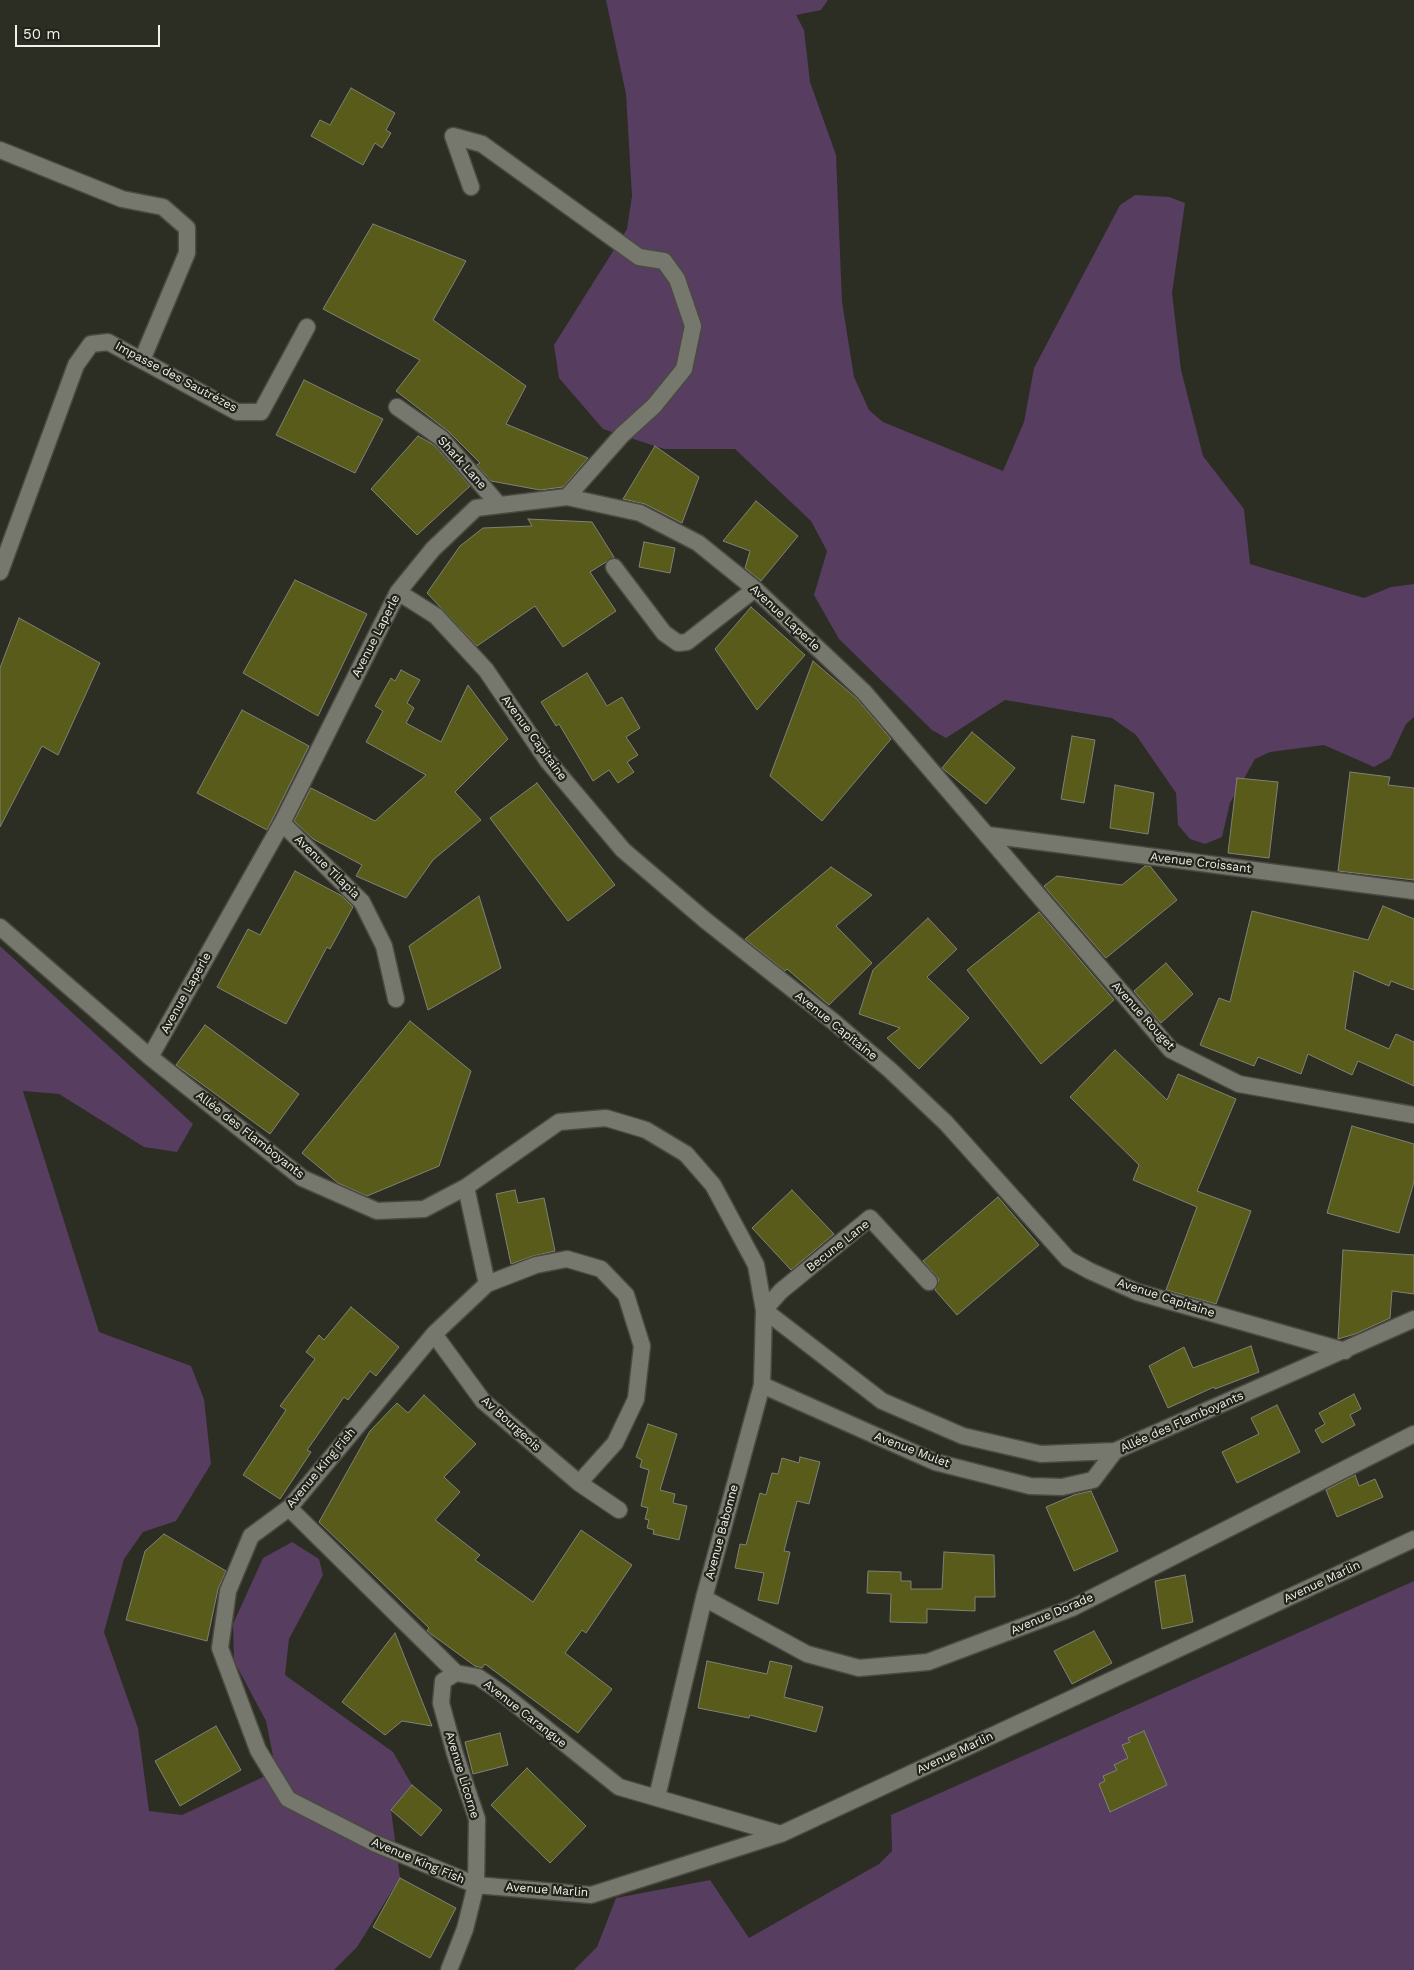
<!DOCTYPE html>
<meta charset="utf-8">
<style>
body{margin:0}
#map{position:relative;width:1414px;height:1970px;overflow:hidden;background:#2c2d23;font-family:"Work Sans",sans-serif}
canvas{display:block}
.scale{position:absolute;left:15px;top:25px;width:145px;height:22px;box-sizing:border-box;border:2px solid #f0f1ea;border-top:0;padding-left:6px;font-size:15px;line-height:18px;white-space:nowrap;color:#f0f1ea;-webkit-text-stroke:4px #22231a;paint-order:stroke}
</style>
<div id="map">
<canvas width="1414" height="1970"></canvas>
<div class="scale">50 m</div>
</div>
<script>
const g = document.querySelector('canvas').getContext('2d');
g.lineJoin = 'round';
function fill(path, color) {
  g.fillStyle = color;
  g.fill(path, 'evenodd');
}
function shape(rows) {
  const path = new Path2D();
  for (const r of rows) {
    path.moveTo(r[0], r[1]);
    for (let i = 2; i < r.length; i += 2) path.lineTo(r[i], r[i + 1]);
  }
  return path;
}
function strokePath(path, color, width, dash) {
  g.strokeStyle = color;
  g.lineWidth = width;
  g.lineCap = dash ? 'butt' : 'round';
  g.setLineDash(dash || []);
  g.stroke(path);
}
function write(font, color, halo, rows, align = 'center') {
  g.font = font + ' "Work Sans",sans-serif';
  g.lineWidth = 4.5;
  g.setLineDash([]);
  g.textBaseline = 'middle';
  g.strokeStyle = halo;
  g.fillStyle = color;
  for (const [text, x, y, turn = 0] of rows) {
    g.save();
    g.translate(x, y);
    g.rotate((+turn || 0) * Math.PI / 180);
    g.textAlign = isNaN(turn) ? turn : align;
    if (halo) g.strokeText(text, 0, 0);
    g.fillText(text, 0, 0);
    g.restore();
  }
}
fill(shape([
 [606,0,828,0,821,10,796,15,804,30,810,82,836,155,842,302,854,377,869,410,883,422,1003,471,1024,422,1034,368,1120,205,1135,195,1169,197,1185,203,1172,293,1181,370,1203,456,1244,509,1250,564,1364,598,1391,587,1414,584,1414,717,1406,724,1390,758,1374,767,1324,745,1270,752,1255,759,1230,803,1222,837,1205,844,1190,839,1178,825,1176,793,1136,735,1112,718,1005,700,946,738,932,730,839,639,814,595,827,551,811,521,735,449,664,449,603,429,559,378,554,345,627,229,632,196,626,94],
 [0,946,193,1124,177,1152,144,1147,59,1094,23,1091,99,1332,191,1366,204,1399,211,1464,176,1521,143,1532,124,1559,104,1632,138,1728,149,1811,182,1815,276,1771,266,1721,234,1661,233,1624,263,1558,292,1542,319,1559,323,1575,289,1639,285,1675,393,1752,412,1785,391,1810,400,1878,357,1947,334,1970,0,1970],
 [1414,1581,1414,1970,574,1970,597,1947,616,1898,710,1880,749,1938,879,1864,892,1851,891,1815]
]), '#573d60');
const building = shape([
 [351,88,395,113,386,130,391,133,382,148,375,143,363,165,311,136,320,120,330,125,351,88],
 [373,224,466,261,433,320,526,386,506,424,588,458,563,487,540,490,491,481,477,465,480,463,448,431,396,391,420,360,323,309,373,224],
 [304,380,383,419,355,473,276,435,304,380],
 [418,436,434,445,470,486,417,535,371,489,418,436],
 [655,446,699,477,682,523,645,504,623,499,655,446],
 [756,501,798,536,761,581,745,568,750,551,723,541,756,501],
 [528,519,592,522,614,557,590,572,616,611,563,647,535,606,477,646,427,593,460,546,483,528,532,526,528,519],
 [644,542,675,548,670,573,639,567,644,542],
 [295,580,367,614,318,716,243,673,295,580],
 [751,607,805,655,757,710,715,649,751,607],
 [19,618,100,663,58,755,42,746,0,827,0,668,19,618],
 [813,661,857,699,891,739,822,821,770,776,813,661],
 [401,670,420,680,407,703,414,708,406,723,441,742,468,685,508,739,455,792,481,820,433,860,406,898,356,876,362,865,313,839,294,821,311,788,375,821,426,775,366,742,383,711,375,706,391,678,395,681,401,670],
 [587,673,607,706,622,697,640,728,626,737,638,755,627,762,634,772,618,783,609,770,593,781,559,724,556,726,541,702,587,673],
 [242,710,309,746,267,830,197,793,242,710],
 [972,732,1015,768,986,804,942,768,972,732],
 [1072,736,1095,740,1084,803,1061,799,1072,736],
 [1350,772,1390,777,1388,785,1414,788,1414,880,1338,871,1350,772],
 [1237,778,1278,782,1269,858,1228,853,1237,778],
 [537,783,615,885,568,921,490,818,537,783],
 [1115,785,1154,793,1148,834,1110,828,1115,785],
 [1145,866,1150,866,1177,900,1106,958,1044,886,1057,876,1122,885,1145,866],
 [831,867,872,895,836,926,872,963,829,1005,787,969,785,971,745,939,831,867],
 [295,871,342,896,353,907,330,949,327,947,286,1024,217,987,248,929,260,935,295,871],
 [479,896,501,968,428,1010,409,946,479,896],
 [1383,906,1414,919,1414,990,1391,981,1389,986,1354,971,1345,1029,1389,1049,1396,1034,1414,1042,1414,1086,1358,1061,1352,1075,1308,1054,1301,1074,1258,1057,1254,1066,1200,1045,1219,998,1230,1002,1252,911,1368,940,1383,906],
 [1039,912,1114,1000,1041,1064,967,970,1039,912],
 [928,918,957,949,927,977,969,1018,919,1069,887,1038,900,1028,859,1014,873,970,928,918],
 [1166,963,1193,994,1161,1023,1134,991,1166,963],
 [410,1021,471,1071,439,1166,367,1196,338,1183,302,1153,410,1021],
 [205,1025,299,1094,270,1134,176,1065,205,1025],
 [1115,1050,1167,1100,1178,1074,1236,1099,1197,1191,1251,1211,1216,1304,1166,1290,1197,1207,1133,1180,1139,1165,1070,1097,1115,1050],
 [1352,1126,1414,1144,1414,1182,1399,1233,1327,1213,1352,1126],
 [515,1190,518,1203,544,1198,555,1251,533,1256,511,1264,496,1194,515,1190],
 [792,1190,834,1234,791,1270,752,1228,792,1190],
 [998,1197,1039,1245,957,1315,935,1290,939,1279,923,1261,998,1197],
 [1343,1250,1414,1255,1414,1294,1392,1291,1390,1318,1355,1334,1338,1339,1343,1250],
 [351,1307,399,1347,376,1376,370,1371,348,1400,344,1397,307,1450,311,1452,280,1499,243,1475,286,1410,280,1406,315,1359,306,1352,319,1335,324,1340,351,1307],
 [1251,1346,1259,1372,1215,1389,1214,1387,1168,1408,1149,1366,1184,1347,1193,1368,1251,1346],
 [1354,1394,1361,1409,1350,1415,1355,1425,1322,1443,1315,1430,1325,1424,1319,1413,1354,1394],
 [424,1395,476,1444,444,1477,460,1492,435,1520,480,1555,475,1560,533,1602,581,1530,632,1565,586,1633,582,1630,565,1653,612,1689,578,1733,485,1664,482,1668,475,1666,431,1634,427,1631,429,1628,319,1522,370,1431,397,1403,408,1413,424,1395],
 [1277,1405,1300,1452,1237,1483,1222,1452,1259,1434,1251,1418,1277,1405],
 [648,1424,677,1434,660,1490,675,1494,673,1503,687,1506,679,1540,653,1534,654,1530,647,1528,649,1520,645,1519,648,1508,641,1506,649,1470,640,1467,642,1460,636,1457,648,1424],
 [800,1457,820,1462,809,1504,797,1501,784,1551,790,1552,778,1604,758,1600,764,1573,735,1568,740,1544,746,1545,760,1493,766,1495,772,1473,778,1474,782,1458,799,1463,800,1457],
 [1355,1475,1359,1486,1375,1479,1383,1497,1337,1517,1326,1490,1355,1475],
 [1091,1491,1118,1551,1074,1571,1046,1507,1074,1495,1091,1491],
 [164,1534,226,1571,218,1589,207,1641,126,1620,145,1551,164,1534],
 [944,1552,994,1555,995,1597,975,1597,975,1611,927,1609,927,1623,890,1622,891,1594,867,1593,868,1571,901,1572,901,1581,911,1581,911,1589,942,1589,944,1552],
 [1185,1575,1193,1622,1162,1629,1155,1581,1185,1575],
 [1094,1631,1112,1663,1072,1684,1054,1651,1094,1631],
 [395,1633,432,1726,402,1721,385,1735,342,1702,395,1633],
 [707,1661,767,1674,770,1661,792,1666,784,1697,823,1707,816,1732,750,1715,749,1718,698,1708,707,1661],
 [216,1726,241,1770,180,1806,155,1761,216,1726],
 [1144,1731,1167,1785,1110,1812,1099,1784,1105,1781,1103,1776,1117,1770,1114,1765,1128,1758,1122,1745,1130,1742,1128,1738,1144,1731],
 [500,1733,508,1765,473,1774,465,1742,500,1733],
 [527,1768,586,1826,550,1863,491,1805,527,1768],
 [412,1785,442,1810,421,1836,391,1810,412,1785],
 [400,1878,456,1908,430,1958,373,1927,400,1878]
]);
fill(building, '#585b19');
strokePath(building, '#808276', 1);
const minor = shape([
 [0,150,122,199,163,207,187,228,187,253,142,360],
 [471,187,453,136,482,144,639,257,664,261,677,279,693,326,684,369,654,406,622,435,567,497],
 [397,407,441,438,499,505],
 [614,567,664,633,678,643,687,642,755,589],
 [0,572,76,365,91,344,108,342,237,412,261,412,307,327],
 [398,592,436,616,486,670,547,760,623,850,705,920,834,1022,890,1070,946,1123,1068,1259,1090,1271,1137,1292,1345,1351],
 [282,823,362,902,384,946,396,999],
 [988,835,1414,891],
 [0,927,150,1057,302,1178,377,1211,424,1209,466,1187,559,1122,606,1118,646,1130,686,1154,713,1185,756,1265,764,1310,762,1385,704,1598,657,1797],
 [150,1057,282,823,398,592,433,549,476,508,567,497,640,513,698,543,755,589,864,692,1171,1050,1239,1084,1414,1115],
 [466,1187,487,1284,434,1334,289,1508,251,1536,228,1591,220,1648,258,1750,288,1799,374,1843,476,1885,591,1895,781,1834,1414,1539],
 [929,1282,870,1218,781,1291,764,1310,882,1401,963,1436,1041,1454,1115,1451,1414,1319],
 [487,1284,536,1265,567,1259,601,1269,626,1295,642,1346,636,1399,615,1443,579,1483],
 [434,1334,483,1401,579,1483,619,1510],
 [762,1385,935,1462,1030,1486,1062,1487,1093,1480,1115,1451],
 [289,1508,456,1673,478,1677,503,1694,619,1787,781,1834],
 [704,1598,807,1654,859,1668,928,1662,1072,1608,1414,1434],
 [449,1970,465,1929,476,1885,477,1819,455,1754,441,1703,443,1681,456,1673]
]);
strokePath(minor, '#4a4a41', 19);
strokePath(minor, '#77786d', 16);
write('12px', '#f0f1ea', '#22231a', [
 ["Impasse des Sautrézes",176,377,28],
 ["Shark Lane",462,463,48],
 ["Avenue Laperle",785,618,43],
 ["Avenue Laperle",376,636,-63],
 ["Avenue Capitaine",534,738,54],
 ["Avenue Croissant",1201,863,7],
 ["Avenue Tilapia",327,867,44],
 ["Avenue Laperle",186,993,-61],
 ["Avenue Rouget",1143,1016,48],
 ["Avenue Capitaine",836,1026,39],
 ["Allée des Flamboyants",250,1135,38],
 ["Becune Lane",838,1246,-38],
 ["Avenue Capitaine",1166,1298,18],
 ["Allée des Flamboyants",1182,1422,-24],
 ["Av Bourgeois",511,1424,42],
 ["Avenue Mulet",912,1450,21],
 ["Avenue King Fish",321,1468,-50],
 ["Avenue Babonne",722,1532,-75],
 ["Avenue Marlin",1322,1582,-25],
 ["Avenue Dorade",1052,1614,-23],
 ["Avenue Carangue",525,1714,38],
 ["Avenue Marlin",955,1753,-25],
 ["Avenue Licorne",462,1775,73],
 ["Avenue King Fish",418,1861,23],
 ["Avenue Marlin",547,1890,4]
]);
</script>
